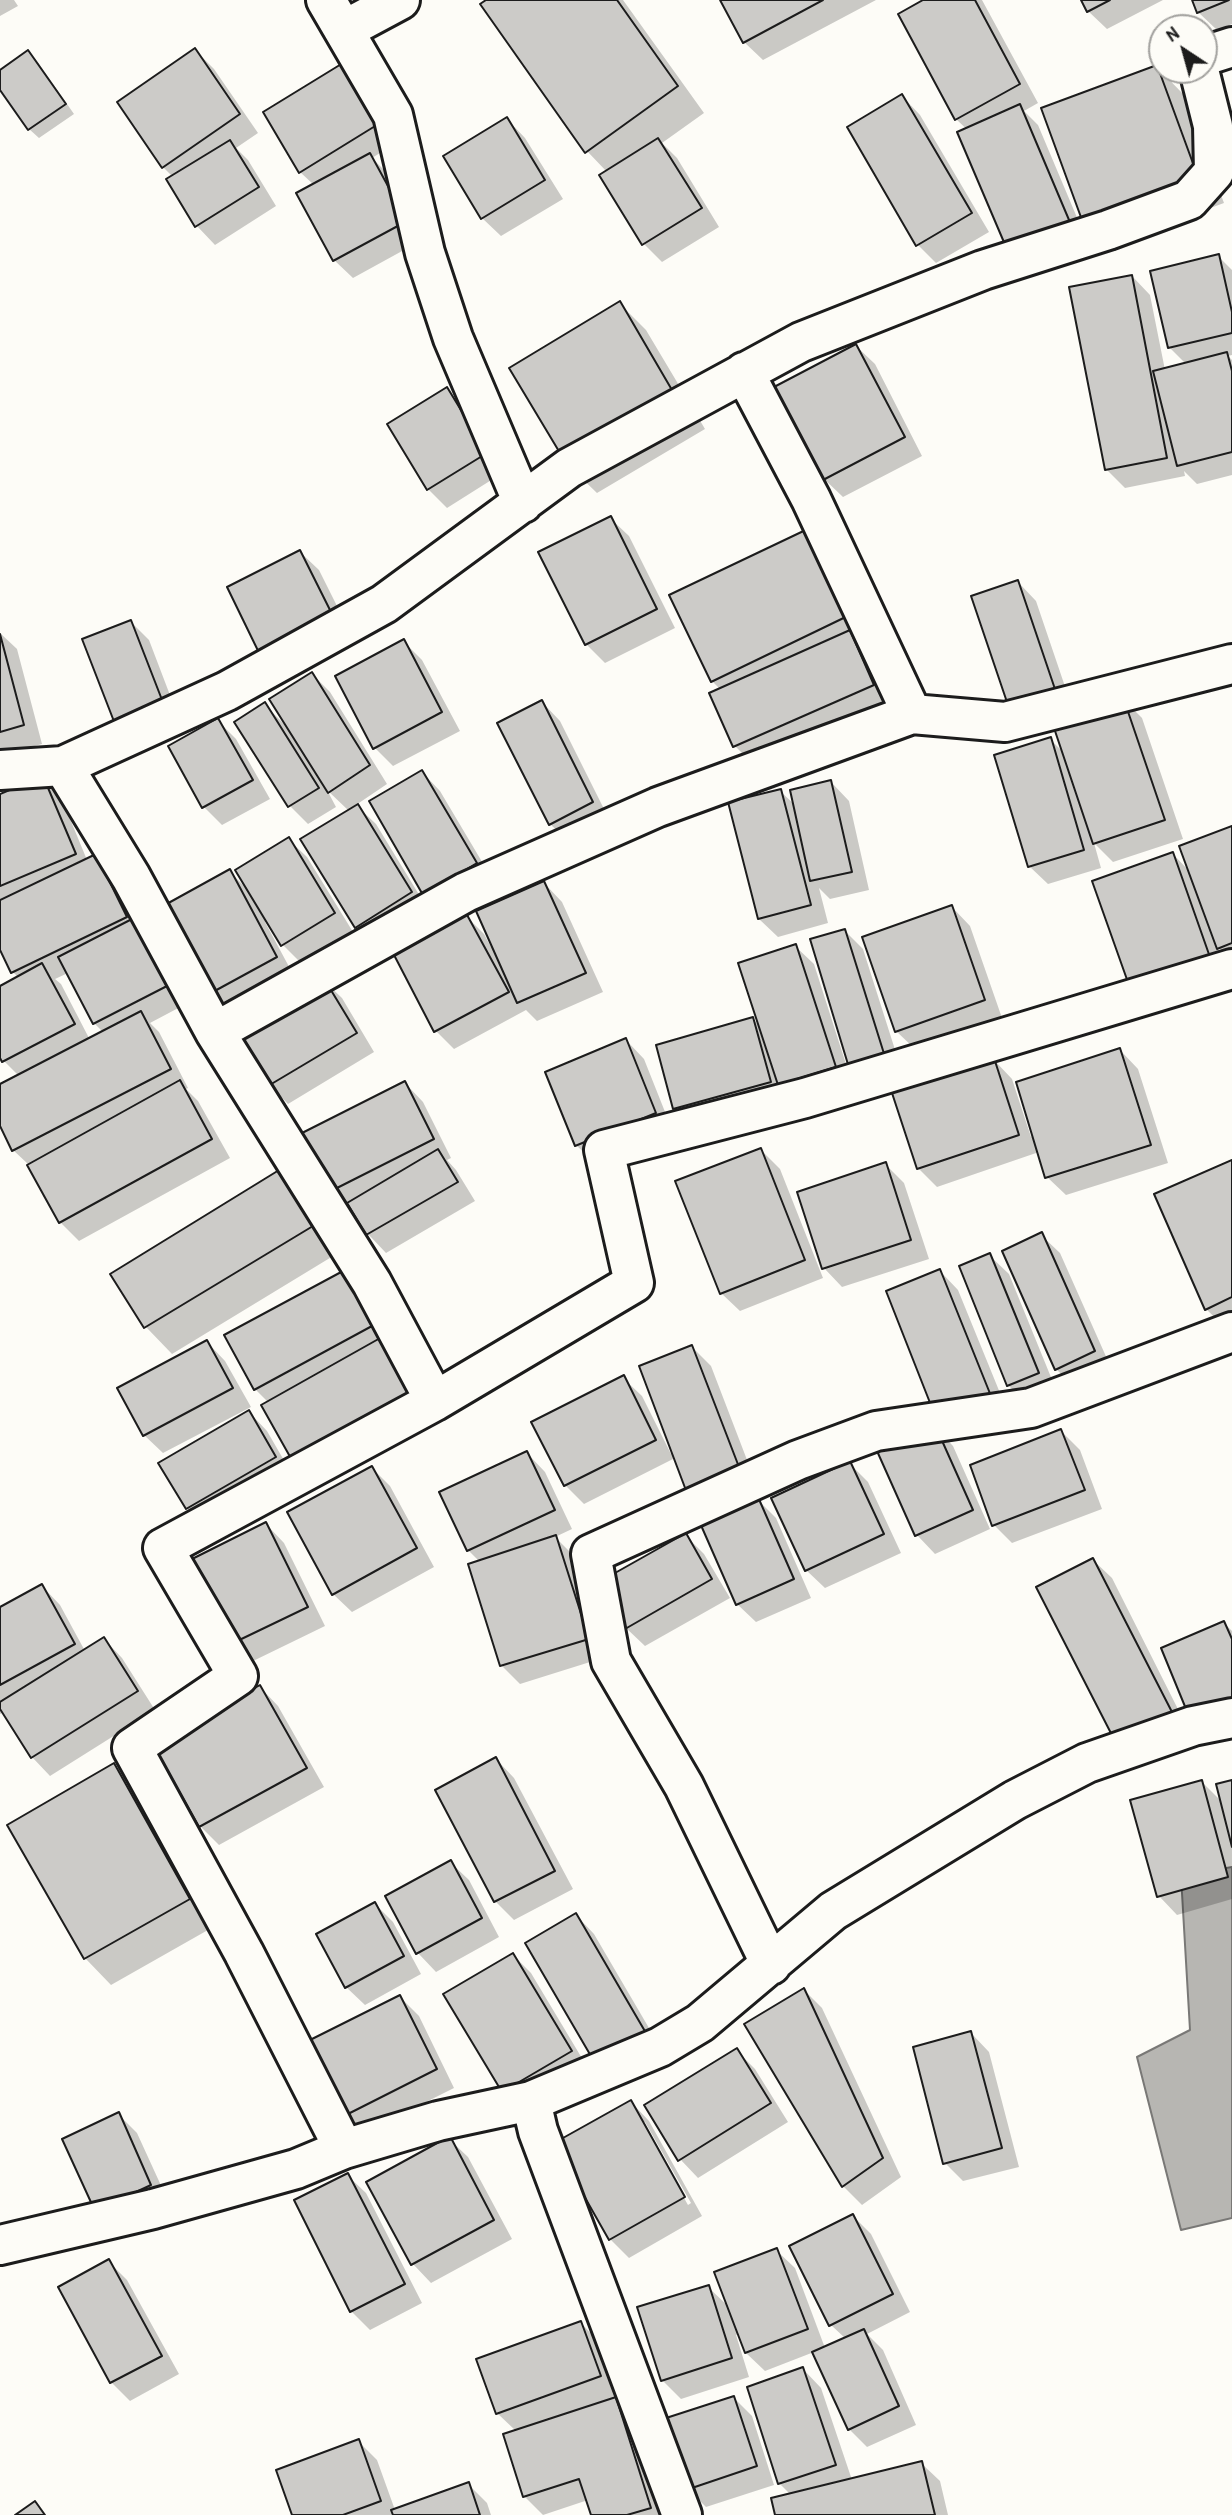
<!DOCTYPE html>
<style>
body{margin:0}
#map{position:relative;width:1232px;height:2515px;overflow:hidden;background:#fdfcf7;font-family:"Patrick Hand",sans-serif}
canvas{display:block}
.north{position:absolute;left:1148px;top:14px;width:70px;height:70px;box-sizing:border-box;background:#fdfcf7;border:2px solid #a3a29f;border-radius:50%;rotate:324deg;font-size:19px;font-weight:700;line-height:28px;text-align:center;color:#1c1c1c}
.north::after{content:'';display:block;margin:auto;width:24px;height:32px;background:#1c1c1c;clip-path:polygon(50% 0,100% 100%,50% 72%,0 100%)}
</style>
<div id="map">
<canvas width="1232" height="2515"></canvas>
<div class="north">N</div>
</div>
<script>
const g = document.querySelector('canvas').getContext('2d');
g.lineJoin = 'round';
function fill(path, color) {
  g.fillStyle = color;
  g.fill(path, 'evenodd');
}
function shape(rows) {
  const path = new Path2D();
  for (const r of rows) {
    path.moveTo(r[0], r[1]);
    for (let i = 2; i < r.length; i += 2) path.lineTo(r[i], r[i + 1]);
  }
  return path;
}
function strokePath(path, color, width, dash) {
  g.strokeStyle = color;
  g.lineWidth = width;
  g.lineCap = dash ? 'butt' : 'round';
  g.setLineDash(dash || []);
  g.stroke(path);
}
const water = shape([
 [1232,1867,1232,2218,1181,2230,1137,2057,1190,2030,1181,1876,1232,1867]
]);
fill(water, '#b7b6b2');
strokePath(water, '#797876', 2);
fill(shape([
 [0,0,14,0,18,6,0,16],
 [489,0,623,0,704,113,662,143,677,158,719,227,662,262,644,244,607,172,587,151],
 [722,0,876,0,763,60,744,42],
 [927,0,982,0,1038,103,1024,111,1038,125,1089,246,956,119],
 [1083,0,1163,0,1107,29,1088,11],
 [1194,0,1232,0,1232,24,1217,30,1198,12],
 [195,50,214,69,258,133,236,148,248,160,276,206,215,245,197,226,168,180,173,177,163,167],
 [28,52,37,61,74,114,39,138,29,129,0,87,0,72],
 [356,57,410,134,372,158,388,174,424,239,353,278,334,260,314,185,300,172],
 [1157,67,1183,94,1224,203,1110,245],
 [902,96,920,115,989,232,936,263,918,245],
 [507,119,525,138,563,199,501,236,482,218],
 [1218,256,1232,270,1232,355,1228,356,1232,360,1232,475,1197,484,1184,471,1185,476,1125,488,1107,470,1132,276,1150,295,1165,370,1187,365,1169,347],
 [620,304,646,330,705,429,597,493,570,467],
 [856,346,875,364,922,456,843,497,824,479],
 [446,389,465,408,504,472,447,508,428,489,389,425],
 [610,518,629,536,675,628,605,663,586,644],
 [814,528,892,704,753,764,735,746,721,690,712,681],
 [300,552,319,570,356,644,284,680],
 [1018,582,1036,601,1075,716,1123,699,1142,718,1183,839,1113,862,1094,843,1101,868,1048,884,1029,866,1050,739,1064,753],
 [131,622,149,640,181,724,135,742],
 [0,633,17,649,42,744,0,755],
 [403,641,422,660,460,731,393,766,375,748],
 [312,674,330,692,387,784,356,805,376,824,429,911,375,945,356,926,349,811,327,790,336,807,308,824,289,805,264,704,287,727],
 [542,702,560,721,610,821,569,842,550,824],
 [218,721,236,739,270,799,222,825,204,807],
 [422,772,440,791,494,882,443,912],
 [42,778,61,797,87,860,96,856,114,874,184,1005,150,1023,159,1032,188,1088,186,1089,198,1101,230,1158,79,1241,60,1222,28,1164,13,1150,0,1123,0,1086,19,1076,4,1061,0,1054,0,988,19,978,13,972,0,946,0,796],
 [68,973,94,1023,104,1033,90,1040,61,984,55,979],
 [831,782,849,801,869,890,830,899,819,888,828,923,778,937,759,919,780,791,795,805],
 [1232,828,1232,961,1217,946,1228,978,1150,1006,1173,854,1190,872],
 [288,839,307,857,353,932,301,963,283,945,268,920,265,922,294,976,231,1011,212,992,230,872,248,890],
 [544,883,562,902,603,992,537,1021,526,1010,454,1049,436,1031,465,915,484,934,491,947],
 [952,907,970,926,1002,1018,915,1049,896,1031],
 [845,931,863,949,904,1078,871,1088],
 [795,946,814,964,853,1086,693,1127,674,1109,753,1019,761,1027],
 [323,980,342,998,374,1052,288,1104,270,1085],
 [626,1040,644,1059,673,1132,595,1163,576,1145],
 [1120,1050,1138,1069,1168,1163,1066,1195,1047,1177,1039,1152,937,1187,918,1168,994,1060,1012,1079,1031,1137],
 [405,1083,423,1102,451,1158,447,1160,456,1170,475,1201,386,1253,368,1234,352,1208,333,1190],
 [761,1150,780,1169,823,1278,740,1311,721,1293],
 [1232,1162,1232,1334,1206,1309],
 [885,1164,904,1183,929,1259,842,1287,824,1268],
 [283,1169,343,1250,172,1354,146,1327,113,1274],
 [1041,1235,1060,1253,1112,1370,1075,1387,1056,1369],
 [990,1256,1009,1274,1057,1392,1027,1404,1008,1385],
 [940,1271,958,1290,1009,1415,956,1436],
 [342,1273,361,1292,390,1344,269,1403,255,1389],
 [207,1342,225,1361,251,1407,163,1453,144,1435],
 [692,1347,711,1366,762,1499,758,1500,776,1518,811,1598,756,1622,737,1604,675,1458,584,1504,565,1485,623,1378,642,1396,671,1454,673,1453],
 [249,1412,267,1431,293,1476,205,1526,187,1508],
 [935,1427,953,1446,990,1529,935,1554,917,1535,880,1452],
 [1061,1431,1080,1450,1102,1509,1012,1543,994,1525],
 [527,1453,545,1472,572,1529,555,1537,574,1556,606,1657,520,1684,501,1665,480,1562,468,1550],
 [849,1463,868,1482,901,1553,825,1588,806,1570],
 [372,1468,390,1486,434,1567,352,1612,333,1594],
 [266,1524,284,1543,325,1626,251,1662,233,1643],
 [686,1536,704,1554,730,1598,645,1646,626,1628],
 [1093,1560,1112,1578,1190,1733,1136,1761],
 [42,1586,60,1605,85,1651,104,1639,122,1658,155,1710,50,1776,32,1757,4,1712,0,1714,0,1609],
 [1224,1623,1232,1631,1232,1735,1213,1743,1195,1725],
 [260,1687,278,1706,324,1787,219,1845,200,1826,156,1746],
 [496,1759,514,1778,573,1889,514,1920,495,1901],
 [114,1765,140,1792,215,1926,111,1985,85,1958],
 [1202,1782,1223,1803,1232,1782,1232,1899,1177,1915,1159,1896],
 [450,1862,469,1880,499,1937,436,1972,418,1953,387,1896],
 [375,1904,393,1922,421,1974,365,2005,346,1987],
 [576,1915,594,1934,663,2052,615,2081],
 [513,1955,531,1973,589,2070,503,2091],
 [804,1990,822,2008,901,2177,862,2205,843,2186,747,2024],
 [400,1997,419,2016,454,2088,362,2134,344,2116],
 [971,2033,989,2052,1019,2167,963,2181,945,2163],
 [737,2051,755,2069,788,2122,698,2178,680,2159],
 [631,2102,649,2121,702,2216,629,2258,610,2239],
 [641,2122,645,2122,691,2203,688,2205],
 [119,2115,137,2133,169,2203,96,2210],
 [449,2139,468,2157,512,2239,431,2283,413,2264,368,2183],
 [347,2175,366,2193,422,2303,370,2330,351,2311],
 [853,2216,871,2234,910,2312,867,2334,883,2350,916,2425,867,2447,849,2429,814,2352,765,2371,746,2353,739,2334,736,2335,749,2377,681,2399,662,2380,708,2287,729,2307,776,2250,795,2268,825,2348,846,2339,831,2325],
 [108,2261,127,2280,179,2374,130,2401,111,2382],
 [581,2323,599,2342,618,2395,613,2397,634,2418,665,2515,593,2515,588,2500,543,2515,524,2496,516,2431,497,2413],
 [803,2369,821,2388,852,2480,921,2463,940,2481,948,2515,777,2515,791,2495,780,2484,749,2388],
 [734,2398,752,2416,774,2485,706,2507,688,2489],
 [358,2441,377,2460,395,2510,468,2484,487,2503,491,2515,294,2515]
]), '#0003');
const building = shape([
 [486,0,617,0,678,86,585,153,480,4,486,0],
 [720,0,823,0,743,43,720,0],
 [923,0,975,0,1020,84,955,120,898,14,923,0],
 [1081,0,1110,0,1087,12,1081,0],
 [1192,0,1229,0,1197,13,1192,0],
 [195,48,240,114,162,168,117,102,195,48],
 [28,50,66,104,28,130,0,90,0,70,28,50],
 [356,55,393,115,299,173,263,112,356,55],
 [1157,65,1198,177,1082,220,1041,108,1157,65],
 [902,94,972,213,916,246,847,127,902,94],
 [1020,104,1072,227,1009,254,957,132,1020,104],
 [507,117,545,180,481,219,443,156,507,117],
 [658,138,702,208,642,245,599,175,658,138],
 [230,140,259,187,195,227,166,179,230,140],
 [370,153,407,221,333,261,296,193,370,153],
 [1219,254,1232,312,1232,333,1168,348,1150,271,1219,254],
 [1132,275,1167,458,1105,470,1069,287,1132,275],
 [620,301,679,402,569,468,509,368,620,301],
 [856,344,905,437,823,480,774,387,856,344],
 [1227,352,1232,371,1232,452,1177,466,1153,371,1227,352],
 [447,387,487,453,427,490,387,424,447,387],
 [611,516,657,609,585,645,538,552,611,516],
 [814,526,856,612,711,682,669,595,814,526],
 [300,550,338,626,264,663,227,587,300,550],
 [1018,580,1057,695,1010,711,971,596,1018,580],
 [131,620,164,705,115,724,82,639,131,620],
 [850,630,874,685,733,747,709,693,850,630],
 [0,634,24,725,0,732,0,634],
 [404,639,442,712,373,749,335,676,404,639],
 [312,672,370,765,328,793,269,699,312,672],
 [1123,697,1165,820,1093,844,1052,722,1123,697],
 [542,700,593,802,549,825,497,723,542,700],
 [265,702,319,788,288,807,234,722,265,702],
 [218,718,253,780,202,808,168,746,218,718],
 [1051,737,1084,850,1028,867,994,755,1051,737],
 [422,770,477,863,423,895,369,801,422,770],
 [43,776,76,854,0,886,0,794,43,776],
 [831,780,852,872,810,881,790,790,831,780],
 [781,789,811,905,758,919,728,802,781,789],
 [358,804,412,892,355,928,300,839,358,804],
 [1232,826,1232,943,1217,949,1179,846,1232,826],
 [289,837,335,913,281,946,235,870,289,837],
 [1173,852,1211,960,1130,988,1092,881,1173,852],
 [96,854,127,917,11,973,0,950,0,900,96,854],
 [230,869,277,957,211,993,163,906,230,869],
 [544,881,586,973,517,1003,476,911,544,881],
 [952,905,985,1000,895,1032,862,937,952,905],
 [466,913,509,992,434,1032,393,953,466,913],
 [132,919,167,986,93,1024,58,957,132,919],
 [845,929,886,1060,850,1071,810,939,845,929],
 [796,944,836,1067,778,1085,738,963,796,944],
 [42,963,75,1024,2,1062,0,1058,0,986,42,963],
 [323,977,357,1033,268,1086,235,1031,323,977],
 [141,1011,171,1069,12,1151,0,1126,0,1084,141,1011],
 [753,1017,771,1082,673,1109,656,1045,753,1017],
 [626,1038,656,1113,575,1146,545,1072,626,1038],
 [1120,1048,1151,1145,1045,1178,1016,1082,1120,1048],
 [994,1058,1019,1135,917,1169,892,1093,994,1058],
 [180,1080,212,1139,59,1223,27,1165,180,1080],
 [405,1081,434,1139,331,1191,302,1133,405,1081],
 [761,1148,805,1260,720,1294,675,1181,761,1148],
 [438,1149,458,1182,366,1235,347,1203,438,1149],
 [1232,1160,1232,1297,1205,1310,1154,1194,1232,1160],
 [886,1162,911,1240,822,1269,797,1192,886,1162],
 [284,1167,318,1223,144,1328,110,1274,284,1167],
 [1042,1232,1095,1351,1055,1370,1002,1251,1042,1232],
 [990,1253,1039,1373,1007,1386,959,1266,990,1253],
 [940,1269,991,1396,936,1418,886,1291,940,1269],
 [343,1271,372,1326,254,1390,224,1335,343,1271],
 [382,1337,414,1393,293,1462,261,1405,382,1337],
 [207,1340,233,1388,143,1436,117,1388,207,1340],
 [692,1345,744,1480,690,1501,639,1366,692,1345],
 [624,1375,656,1440,564,1486,531,1422,624,1375],
 [249,1410,276,1457,186,1509,158,1463,249,1410],
 [935,1425,973,1510,915,1536,877,1451,935,1425],
 [1061,1429,1085,1490,992,1526,970,1465,1061,1429],
 [527,1451,555,1510,467,1551,439,1492,527,1451],
 [850,1461,884,1534,805,1571,771,1498,850,1461],
 [372,1466,417,1548,332,1595,287,1512,372,1466],
 [758,1497,794,1579,736,1605,700,1523,758,1497],
 [266,1522,308,1607,231,1644,190,1560,266,1522],
 [686,1533,712,1579,625,1629,599,1582,686,1533],
 [556,1535,589,1639,500,1666,468,1564,556,1535],
 [1093,1558,1173,1714,1116,1743,1036,1587,1093,1558],
 [42,1584,75,1644,0,1685,0,1607,42,1584],
 [1224,1621,1232,1639,1232,1709,1193,1726,1161,1648,1224,1621],
 [104,1637,138,1691,31,1758,0,1709,0,1702,104,1637],
 [260,1685,307,1768,199,1827,153,1745,260,1685],
 [496,1757,555,1871,494,1902,435,1790,496,1757],
 [114,1763,190,1899,84,1959,7,1825,114,1763],
 [1202,1780,1228,1877,1157,1897,1130,1800,1202,1780],
 [1232,1780,1232,1847,1216,1784,1232,1780],
 [451,1860,482,1918,416,1954,385,1896,451,1860],
 [375,1902,404,1956,345,1988,316,1934,375,1902],
 [576,1913,646,2033,595,2063,525,1943,576,1913],
 [513,1953,572,2051,502,2092,443,1994,513,1953],
 [804,1988,883,2158,842,2187,744,2024,804,1988],
 [400,1995,437,2069,342,2117,306,2042,400,1995],
 [971,2031,1002,2148,943,2164,913,2047,971,2031],
 [737,2048,771,2103,678,2161,644,2105,737,2048],
 [631,2100,685,2197,609,2240,554,2143,631,2100],
 [119,2112,151,2185,95,2211,62,2139,119,2112],
 [450,2136,494,2220,411,2265,366,2182,450,2136],
 [348,2173,405,2284,350,2312,294,2200,348,2173],
 [853,2214,893,2294,829,2326,789,2246,853,2214],
 [777,2248,808,2329,745,2353,714,2272,777,2248],
 [109,2259,162,2356,110,2383,58,2287,109,2259],
 [709,2285,732,2358,661,2381,637,2307,709,2285],
 [581,2321,601,2376,496,2414,476,2359,581,2321],
 [864,2329,899,2406,848,2430,812,2352,864,2329],
 [803,2367,836,2465,778,2484,747,2387,803,2367],
 [734,2396,757,2466,686,2490,663,2419,734,2396],
 [616,2397,651,2508,627,2515,591,2515,579,2479,523,2497,503,2434,616,2397],
 [359,2439,381,2501,343,2515,292,2515,276,2470,359,2439],
 [922,2461,935,2515,775,2515,771,2498,922,2461],
 [469,2482,480,2515,393,2515,391,2510,469,2482],
 [35,2501,45,2515,15,2515,35,2501]
]);
fill(building, '#cccbc8');
strokePath(building, '#1c1c1c', 2);
const minor = shape([
 [326,0,393,115,425,253,453,338,523,503],
 [344,30,400,0],
 [1204,56,1232,47],
 [912,714,1005,722,1232,664],
 [63,766,131,877,215,1032,372,1283,435,1401],
 [0,770,63,766,227,691,384,604,569,468,801,342,983,270,1108,230,1189,200,1214,172,1213,126,1199,70],
 [215,1032,466,892,658,807,912,714,811,499,744,372],
 [771,1965,684,1786,611,1661,591,1554,798,1460,876,1431,1031,1408,1232,1332],
 [531,2101,538,2131,682,2515],
 [344,2149,244,1953,132,1748,238,1676,163,1548,435,1401,634,1283,604,1150,805,1098,1232,969],
 [0,2245,153,2209,296,2169,344,2149,438,2121,531,2101,660,2047,700,2023,833,1911,1015,1800,1087,1763,1193,1726,1232,1718]
]);
strokePath(minor, '#1c1c1c', 44);
strokePath(minor, '#fdfcf7', 38);
</script>
